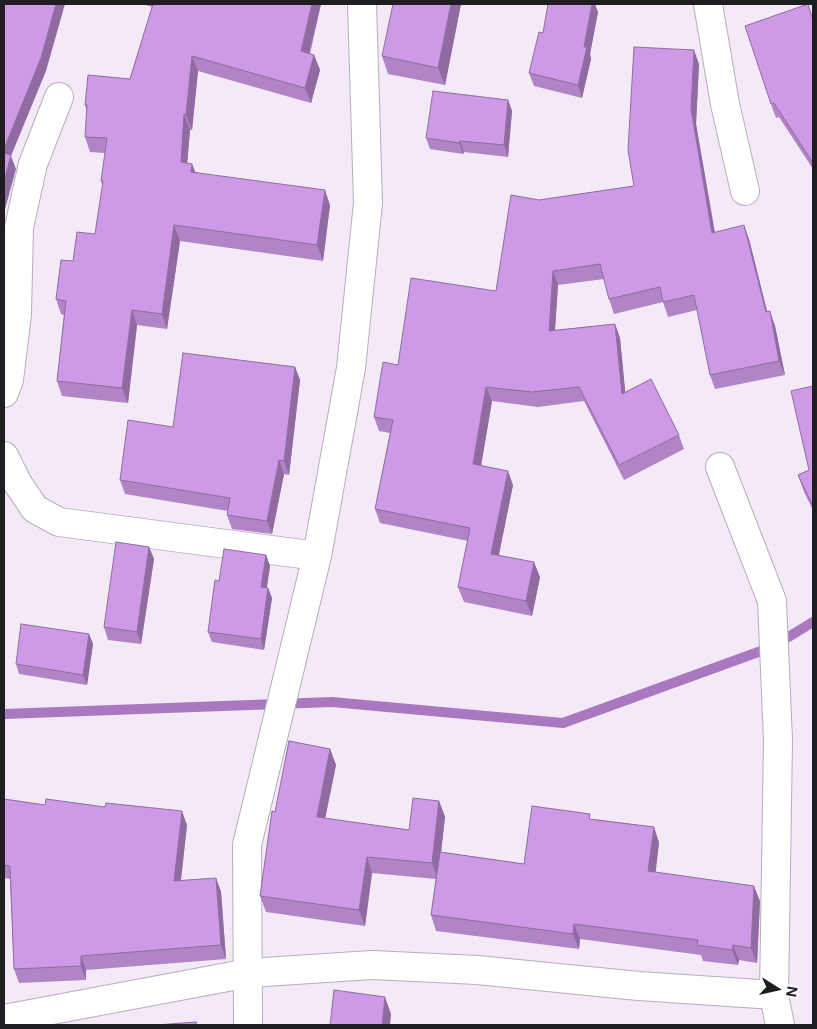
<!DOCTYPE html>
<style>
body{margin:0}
#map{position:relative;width:817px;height:1029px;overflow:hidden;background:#f3e9f7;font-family:Inter,sans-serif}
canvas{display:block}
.frame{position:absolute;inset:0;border:5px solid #201d22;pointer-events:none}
.north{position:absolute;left:752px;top:964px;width:50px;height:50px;-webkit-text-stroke:4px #fcf9fe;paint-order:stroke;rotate:100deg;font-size:14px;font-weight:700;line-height:20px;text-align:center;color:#201d22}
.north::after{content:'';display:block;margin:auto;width:18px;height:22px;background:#201d22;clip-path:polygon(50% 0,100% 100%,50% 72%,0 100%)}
</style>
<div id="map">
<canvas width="817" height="1029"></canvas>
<div class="frame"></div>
<div class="north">N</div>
</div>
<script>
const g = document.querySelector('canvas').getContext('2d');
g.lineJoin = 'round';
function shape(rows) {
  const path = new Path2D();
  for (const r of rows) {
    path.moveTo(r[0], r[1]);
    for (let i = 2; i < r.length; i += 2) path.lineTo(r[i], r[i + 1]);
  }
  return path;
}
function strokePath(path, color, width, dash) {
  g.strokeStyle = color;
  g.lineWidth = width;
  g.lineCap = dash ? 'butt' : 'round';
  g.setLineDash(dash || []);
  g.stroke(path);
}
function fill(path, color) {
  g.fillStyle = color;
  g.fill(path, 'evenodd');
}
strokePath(shape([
 [4,714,332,702,563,723,772,647,813,622]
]), '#aa78c1', 10);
const street = shape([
 [708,4,725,104,745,191],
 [4,393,9,380,17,314,19,227,33,164,59,97],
 [4,456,18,484,35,509,59,522,317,556],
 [720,467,772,601,778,740,774,995,780,1025],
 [4,1019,249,973,372,965,477,970,639,986,774,995],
 [248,1025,247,845,317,556,351,368,368,203,362,4]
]);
strokePath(street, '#b7aebc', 30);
strokePath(street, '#fff', 28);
fill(shape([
 [142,4,321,4,310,54,314,55,320,70,311,103,198,71,192,130,190,130,187,163,192,164,195,172,330,205,323,261,180,241,167,329,137,325,128,403,62,396,57,381,64,315,61,314,56,299,73,261,95,234,103,187,101,181,105,153,90,152,85,137,87,111,85,105,130,79,152,7],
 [461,4,445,85,388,74,382,56],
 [808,4,813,19,813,169,779,117,776,118,771,104],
 [598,12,590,54,591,59,582,98,534,86,529,73,543,33],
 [699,64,696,124,715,232,749,239,767,312,775,326,785,375,715,389,710,375,697,310,668,317,663,302,614,314,609,299,604,279,558,285,555,330,615,324,620,338,625,393,679,435,684,449,624,480,584,401,538,407,492,401,481,465,513,485,499,555,540,577,532,616,464,602,458,587,468,541,380,523,375,509,390,433,379,431,374,417,398,365,496,291,539,200,634,186],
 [508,100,512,111,508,157,464,152,463,154,430,149,426,138],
 [295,367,300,380,289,475,284,474,272,534,232,529,227,515,228,511,125,494,120,480,173,427],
 [813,386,813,510,804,492,798,475,809,470],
 [149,547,154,559,141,644,108,640,104,627],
 [266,555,270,566,267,588,268,588,272,598,264,650,212,642,208,632,219,581],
 [89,634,93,644,87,685,19,674,16,664],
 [330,749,336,765,325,819,409,830,439,801,445,817,441,852,524,864,592,819,654,827,659,843,655,872,760,901,757,963,739,960,738,965,703,961,701,955,580,939,579,949,436,931,431,915,436,879,372,873,365,926,266,912,260,896,275,812],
 [4,799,187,825,181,881,216,878,221,892,226,959,86,970,86,980,19,983,14,969,10,879,4,878]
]), '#b184c6');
fill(shape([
 [56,4,65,4,46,71,11,156,16,169,4,213,4,149],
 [312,4,321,4,306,66,301,51],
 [451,4,461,4,445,85,438,68],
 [592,4,595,4,598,12,590,54,591,59,582,98,578,85],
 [694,50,699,64,696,124,717,247,712,233,691,109],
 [314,55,320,70,311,103,305,88],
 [192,56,198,71,192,130,186,115],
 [508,100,512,111,508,157,504,145],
 [184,114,190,130,186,178,181,162],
 [460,141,464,152,463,154,459,143],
 [192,164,198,179,191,172],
 [325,190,330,205,323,261,317,245],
 [174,225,180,241,167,329,162,314],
 [744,225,749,239,771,327,766,312],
 [553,271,558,285,554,345,549,331],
 [132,310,137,325,128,403,122,388],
 [770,311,775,326,785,375,779,361],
 [615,324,620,338,627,409,622,394],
 [295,367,300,380,289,475,284,461],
 [486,387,492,401,479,478,473,464],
 [279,460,284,474,272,534,267,521],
 [508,471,513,485,496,568,491,554],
 [149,547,154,559,141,644,137,632],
 [266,555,270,566,265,598,261,587],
 [534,562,540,577,532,616,526,601],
 [268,588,272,598,264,650,261,639],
 [89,634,93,644,87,685,83,675],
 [330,749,336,765,322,833,317,817],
 [439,801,445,817,438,879,432,863],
 [182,811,187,825,179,895,174,881],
 [654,827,659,843,654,887,648,871],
 [367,857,372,873,365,926,359,910],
 [216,878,221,892,226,959,221,945],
 [754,886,760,901,757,963,751,948],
 [574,924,580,939,579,949,573,934],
 [733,945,739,960,738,965,732,950],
 [81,956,86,970,86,980,81,966],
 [385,997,391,1014,390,1025,382,1025]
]), '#906ba1');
const building = shape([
 [4,4,56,4,41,58,4,149,4,4],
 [153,4,312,4,301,51,314,55,305,88,192,56,186,115,184,114,181,162,192,164,191,172,325,190,317,245,174,225,162,314,132,310,122,388,57,381,66,301,56,299,61,260,73,261,77,232,95,234,103,181,101,181,107,138,85,137,87,105,85,105,88,75,130,79,153,4],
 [393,4,451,4,438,68,382,56,393,4],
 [548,4,592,4,584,47,587,47,578,85,529,73,539,32,543,33,548,4],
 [808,4,813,20,813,163,774,103,771,104,745,26,808,4],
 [634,47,694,50,691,109,712,233,744,225,766,312,770,311,779,361,710,375,694,295,663,302,660,287,609,299,600,264,553,271,549,331,615,324,622,394,651,379,679,435,619,465,579,387,532,392,486,387,473,464,508,471,491,554,534,562,526,601,458,587,470,528,375,509,393,420,374,417,383,362,398,365,411,278,496,291,511,195,539,200,634,186,628,150,634,47],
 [433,91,508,100,504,145,460,141,459,143,426,138,433,91],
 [4,153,11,155,4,182,4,153],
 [183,353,295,367,284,461,279,460,267,521,227,515,230,498,120,480,128,420,173,427,183,353],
 [813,386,813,506,798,475,809,470,791,391,813,386],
 [116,542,149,547,137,632,104,627,116,542],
 [224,549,266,555,261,587,268,588,261,639,208,632,215,580,219,581,224,549],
 [21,624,89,634,83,675,16,664,21,624],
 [289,741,330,749,317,817,409,830,413,798,439,801,432,863,367,857,359,910,260,896,272,811,275,812,289,741],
 [4,799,45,805,46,799,105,807,106,803,182,811,174,881,216,878,221,945,81,956,81,966,14,969,10,866,4,865,4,799],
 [532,806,590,814,589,819,654,827,648,871,754,886,751,948,733,945,732,950,697,945,698,940,574,924,573,934,431,915,440,852,524,864,532,806],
 [334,990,385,997,382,1025,330,1025,334,990],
 [196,1022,197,1025,156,1025,196,1022]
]);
fill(building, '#ce99e6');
strokePath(building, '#906ba1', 1);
</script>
